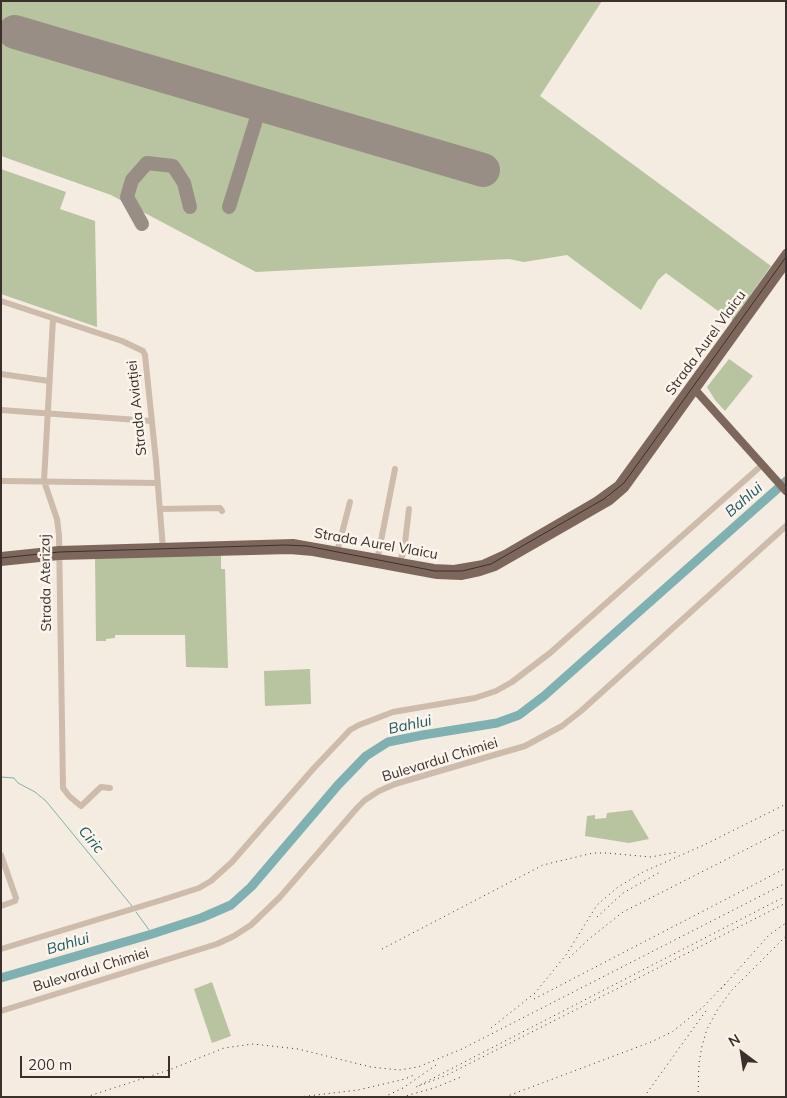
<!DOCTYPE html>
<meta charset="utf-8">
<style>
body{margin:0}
#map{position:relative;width:787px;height:1098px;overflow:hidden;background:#f4ebe1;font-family:Mulish,sans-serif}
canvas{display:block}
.frame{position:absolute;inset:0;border:2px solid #3b302b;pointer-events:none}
.north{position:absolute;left:717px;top:1028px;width:50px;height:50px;-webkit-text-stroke:4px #fbf5ee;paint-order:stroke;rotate:329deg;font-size:14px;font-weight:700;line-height:20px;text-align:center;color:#3b302b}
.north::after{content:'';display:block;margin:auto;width:18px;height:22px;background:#3b302b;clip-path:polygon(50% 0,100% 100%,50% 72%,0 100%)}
.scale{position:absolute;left:20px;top:1056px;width:150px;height:22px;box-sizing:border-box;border:2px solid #3b302b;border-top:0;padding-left:6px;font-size:15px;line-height:18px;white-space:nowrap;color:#3b302b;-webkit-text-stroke:4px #fbf5ee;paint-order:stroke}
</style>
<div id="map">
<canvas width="787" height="1098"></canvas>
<div class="frame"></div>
<div class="north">N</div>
<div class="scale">200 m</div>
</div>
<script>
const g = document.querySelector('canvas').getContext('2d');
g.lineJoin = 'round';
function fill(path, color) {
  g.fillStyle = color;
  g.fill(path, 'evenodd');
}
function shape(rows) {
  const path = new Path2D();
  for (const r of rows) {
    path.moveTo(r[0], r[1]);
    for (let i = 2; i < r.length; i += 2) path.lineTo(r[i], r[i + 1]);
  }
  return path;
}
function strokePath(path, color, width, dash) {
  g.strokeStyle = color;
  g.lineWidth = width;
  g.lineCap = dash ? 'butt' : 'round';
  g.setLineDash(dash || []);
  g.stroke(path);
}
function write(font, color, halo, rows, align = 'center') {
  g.font = font + ' Mulish,sans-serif';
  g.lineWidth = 5;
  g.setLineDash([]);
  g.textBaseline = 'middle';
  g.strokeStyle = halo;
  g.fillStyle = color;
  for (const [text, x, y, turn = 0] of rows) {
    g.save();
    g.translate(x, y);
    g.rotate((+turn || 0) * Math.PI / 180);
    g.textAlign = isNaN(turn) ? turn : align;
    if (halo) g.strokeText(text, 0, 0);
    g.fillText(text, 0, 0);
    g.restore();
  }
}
fill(shape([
 [1,1,602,1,540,96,771,266,732,321,666,273,658,280,641,310,567,255,524,262,509,259,256,272,111,195,1,156],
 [1,169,66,192,60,209,95,221,97,327,1,294],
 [729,359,753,376,725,411,715,400,707,387],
 [221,555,221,569,225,569,228,668,186,667,185,635,115,635,115,638,106,639,106,641,96,641,95,557],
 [310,669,311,704,265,706,264,671],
 [632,810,649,839,629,843,585,836,587,816,595,815,595,819,606,818,607,813],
 [212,982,231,1036,212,1043,194,989]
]), '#b8c4a0');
strokePath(shape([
 [1,777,14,778,18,783,35,792,46,801,132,906],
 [136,912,152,934]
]), '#7fb0b2', 1);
strokePath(shape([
 [1,978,152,934,201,918,231,905,251,887,338,785,366,756,388,742,423,735,497,723,519,715,544,696,786,481]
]), '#7fb0b2', 9);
strokePath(shape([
 [229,207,261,104],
 [142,224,127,197,132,180,147,163,173,166,184,183,190,207]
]), '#988e86', 14);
strokePath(shape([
 [15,32,483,170]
]), '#988e86', 34);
strokePath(shape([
 [1,301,122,341,143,351,145,355,156,461,163,549],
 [53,319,44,481,57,519,59,535,63,788,69,796,81,806,101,787,110,788],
 [1,374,49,381],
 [1,410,151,421],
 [1,481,157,483],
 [160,509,220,508,222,511],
 [336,556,350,502],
 [377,561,395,469],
 [399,563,404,551,409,509],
 [1,855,16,898,15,901,1,906],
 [1,949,165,899,199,888,211,881,232,862,314,768,350,730,359,725,393,712,475,698,496,691,512,682,550,653,762,465],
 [1,1011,217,944,234,936,251,925,280,897,357,808,365,800,379,791,395,784,525,746,562,726,581,711,786,526]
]), '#cdbbac', 6);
strokePath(shape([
 [691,388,698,393,786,491],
 [1,556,59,550,293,543,434,568,454,569,483,564,505,554,596,501,618,485,786,253],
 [1,562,59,556,290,550,313,552,437,575,461,576,480,572,495,567,610,501,625,488,786,264]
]), '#7d675c', 8);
strokePath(shape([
 [1,558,59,552,285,545,307,546,435,571,462,571,491,564,604,499,624,483,786,257]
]), '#3b302b', 1);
strokePath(shape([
 [786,896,416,1087,447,1075,786,903],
 [597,917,623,893,660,872],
 [382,949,543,865,593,853,607,853,651,857,677,852],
 [569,958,589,939,623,912,786,829],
 [721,989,769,935,786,923],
 [534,999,786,868],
 [491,1028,535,993,566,955,597,905,618,887,643,872,704,845,786,804],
 [86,1097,169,1070,224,1048,253,1044,298,1049,371,1067,399,1070,418,1067,462,1049,786,883],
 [299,1097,358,1090,405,1079,414,1075],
 [384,1097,403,1088,439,1063],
 [402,1097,434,1088,461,1077],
 [505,1097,651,1042,672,1032,703,1007,725,984],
 [644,1097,708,1008],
 [698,1097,699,1063,702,1046,707,1029,718,1009,731,991,786,936]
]), '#3b302b', 1, [1, 4]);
write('14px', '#3b302b', '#fbf5ee', [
 ["Strada Aurel Vlaicu",706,343,-54],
 ["Strada Aviației",137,408,-96],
 ["Strada Aurel Vlaicu",376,544,10],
 ["Strada Aterizaj",46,583,-91],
 ["Bulevardul Chimiei",440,760,-17],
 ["Bulevardul Chimiei",91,970,-17]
]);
write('italic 15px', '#1f5a5e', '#fbf5ee', [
 ["Bahlui",744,500,-41],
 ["Bahlui",410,725,-12],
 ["Ciric",91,840,50],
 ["Bahlui",68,944,-16]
]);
</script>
